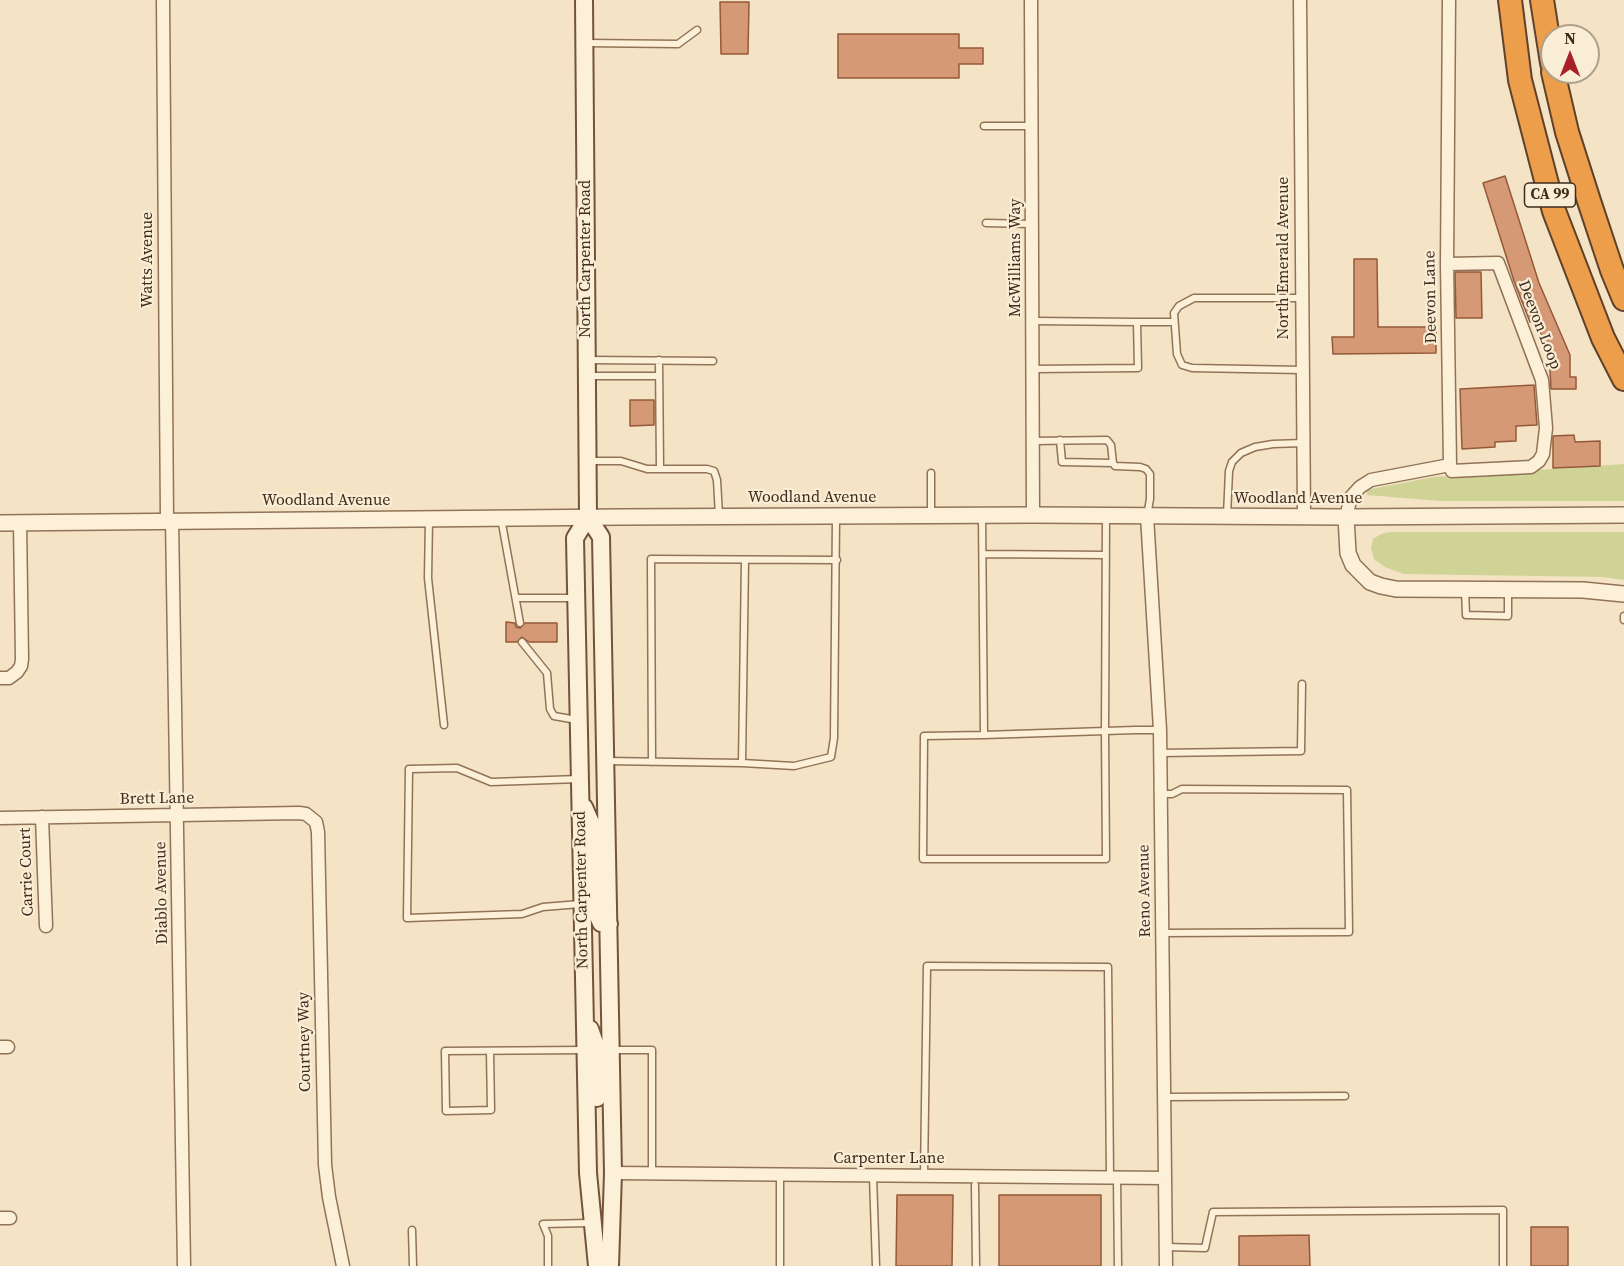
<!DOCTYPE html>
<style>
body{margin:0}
#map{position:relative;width:1624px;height:1266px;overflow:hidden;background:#f4e3c4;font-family:"Source Serif 4",serif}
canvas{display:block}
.north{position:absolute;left:1540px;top:24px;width:60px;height:60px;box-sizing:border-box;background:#faedd5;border:2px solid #afa08b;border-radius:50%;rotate:0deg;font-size:16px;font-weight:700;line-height:24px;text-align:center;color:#3f2c1d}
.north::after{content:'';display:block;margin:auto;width:21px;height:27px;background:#a81f27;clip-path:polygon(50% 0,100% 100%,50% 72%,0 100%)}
</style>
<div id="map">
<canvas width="1624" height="1266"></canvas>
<div class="north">N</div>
</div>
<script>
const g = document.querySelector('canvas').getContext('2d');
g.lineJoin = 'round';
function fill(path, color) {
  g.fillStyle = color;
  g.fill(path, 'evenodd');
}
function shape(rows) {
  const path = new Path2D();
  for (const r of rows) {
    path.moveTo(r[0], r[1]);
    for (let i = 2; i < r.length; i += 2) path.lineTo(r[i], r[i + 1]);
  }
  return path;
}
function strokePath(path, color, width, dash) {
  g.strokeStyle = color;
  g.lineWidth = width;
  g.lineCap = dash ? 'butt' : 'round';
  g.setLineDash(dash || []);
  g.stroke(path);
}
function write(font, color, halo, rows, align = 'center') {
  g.font = font + ' "Source Serif 4",serif';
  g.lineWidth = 4.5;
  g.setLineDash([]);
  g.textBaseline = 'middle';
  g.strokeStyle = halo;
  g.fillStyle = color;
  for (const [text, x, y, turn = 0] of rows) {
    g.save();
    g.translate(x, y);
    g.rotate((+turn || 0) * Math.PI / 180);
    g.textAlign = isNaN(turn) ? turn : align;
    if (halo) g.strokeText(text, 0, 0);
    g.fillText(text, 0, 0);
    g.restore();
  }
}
fill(shape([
 [1624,464,1624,501,1440,501,1367,495,1366,490,1434,477],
 [1390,532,1624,532,1624,580,1603,577,1404,574,1385,567,1374,559,1371,548,1373,539,1381,534]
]), '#cfd496');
const building = shape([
 [720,2,749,2,748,54,721,54,720,2],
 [838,34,959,34,959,48,983,48,983,64,959,64,959,78,838,78,838,34],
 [1505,176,1539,283,1570,355,1570,377,1576,377,1576,389,1551,389,1549,353,1535,320,1530,322,1514,281,1483,183,1505,176],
 [1354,259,1377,259,1378,327,1436,327,1436,353,1333,354,1332,337,1354,337,1354,259],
 [1455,272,1481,272,1482,318,1456,318,1455,272],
 [1534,385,1537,425,1516,426,1516,441,1495,442,1495,447,1462,449,1460,389,1534,385],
 [630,400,654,400,654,425,630,426,630,400],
 [1574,435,1575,442,1600,441,1600,466,1553,468,1553,436,1574,435],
 [506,622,515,623,516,627,520,628,525,623,557,623,557,642,529,642,522,637,517,642,506,642,506,622],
 [897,1195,953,1195,952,1266,896,1266,897,1195],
 [999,1195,1101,1195,1101,1266,999,1266,999,1195],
 [1531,1227,1568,1227,1568,1266,1531,1266,1531,1227],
 [1309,1235,1310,1266,1239,1266,1239,1236,1309,1235]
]);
fill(building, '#d69975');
strokePath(building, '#94593a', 1.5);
const service = shape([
 [585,43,678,44,697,30],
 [984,126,1032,126],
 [986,223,1032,224],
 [1302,298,1194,298,1179,306,1174,313,1177,354,1182,365,1192,368,1302,370],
 [1033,321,1137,322,1138,368,1033,369],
 [1137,322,1174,322],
 [588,360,713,361],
 [659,360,660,469],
 [588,376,659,376],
 [1060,440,1062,462,1113,463],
 [1033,441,1107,440,1111,445,1113,463,1115,466,1140,467,1146,469,1150,474,1150,499,1147,516],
 [589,461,621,461,647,469,707,469,714,471,717,480,719,516],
 [931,473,931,515],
 [982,516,984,735],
 [1106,516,1105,731,1106,859,923,859,924,736,984,735,1105,731,1135,730,1160,730],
 [1227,516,1229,471,1232,462,1241,453,1255,447,1273,444,1303,443],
 [501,518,520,623],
 [429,519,428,578,444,725],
 [983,554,1106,555],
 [1465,589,1466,615,1508,616,1508,591],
 [516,598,576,598],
 [1624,616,1624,620],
 [522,642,547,673,550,709,554,716,577,720],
 [1160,753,1301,751,1302,684],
 [606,761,742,763,794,766,831,757,834,738,836,517],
 [652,762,651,559,837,560],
 [742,763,745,560],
 [579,779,491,782,457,768,409,769,407,918,522,914,543,907,580,904],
 [1161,794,1172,794,1182,789,1347,790,1349,932,1162,933],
 [611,1050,652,1050,652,1173],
 [490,1051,491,1110,446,1111,445,1051,585,1050],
 [1164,1097,1345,1096],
 [780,1175,780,1266],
 [873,1176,876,1266],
 [924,1176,927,966,1108,967,1110,1177],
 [1117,1178,1118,1266],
 [975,1185,976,1266],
 [412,1230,413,1266],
 [1166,1247,1205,1248,1213,1212,1503,1210,1503,1266],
 [548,1266,548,1236,543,1224,590,1223]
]);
const minor = shape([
 [163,0,167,520],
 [1031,0,1033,515],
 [1300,0,1304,516],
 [1447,264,1498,263,1542,380,1546,428,1543,454,1539,461,1531,467,1452,471,1450,465,1447,264,1449,0],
 [1147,516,1160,730,1166,1266],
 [1346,517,1351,497,1360,487,1371,480,1450,465],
 [172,520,184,1266],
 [0,678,9,678,17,672,21,666,22,659,20,523],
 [42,817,46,926],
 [0,818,299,813,306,814,316,822,318,832,325,1165,329,1197,343,1266],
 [0,1047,8,1047],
 [613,1173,1165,1178],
 [0,1218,10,1218]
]);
const tertiary = shape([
 [1346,517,1348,553,1353,565,1370,582,1381,586,1396,589,1583,590,1624,594],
 [0,523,621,517,1033,515,1346,517,1624,515]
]);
const secondary = shape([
 [584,0,588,517,575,538,588,1173,597,1266],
 [588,517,601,537,613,1173,610,1266],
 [584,807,596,834,597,914,601,923,609,924],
 [590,1029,597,1049,597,1098]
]);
const motorway = shape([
 [1510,0,1520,80,1554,211,1603,338,1624,379],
 [1542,0,1552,63],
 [1553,72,1567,132,1589,201,1612,270,1624,299]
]);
strokePath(service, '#917357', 9);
strokePath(minor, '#917357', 15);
strokePath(tertiary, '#917357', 18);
strokePath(secondary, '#73543a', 20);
strokePath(motorway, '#5f412c', 26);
strokePath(service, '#fdf0d9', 6);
strokePath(minor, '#fdf0d9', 12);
strokePath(tertiary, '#fdf0d9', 15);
strokePath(secondary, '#fdf0d9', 16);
strokePath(motorway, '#ed9e4b', 22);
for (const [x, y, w] of [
 [1550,195,51]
]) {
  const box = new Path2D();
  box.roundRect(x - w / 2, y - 12, w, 24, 4.5);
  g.fillStyle = '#faedd5';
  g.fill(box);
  strokePath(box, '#3f2c1d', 1.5);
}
write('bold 15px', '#3f2c1d', null, [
 ["CA 99",1550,195]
]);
write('16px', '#3f2c1d', '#faedd5', [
 ["McWilliams Way",1016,258,-90],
 ["North Emerald Avenue",1284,258,-90],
 ["North Carpenter Road",586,259,-90],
 ["Watts Avenue",148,260,-90],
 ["Deevon Lane",1431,297,-91],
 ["Deevon Loop",1539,325,69],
 ["Woodland Avenue",812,498],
 ["Woodland Avenue",1298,499],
 ["Woodland Avenue",326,501],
 ["Brett Lane",157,799,-1],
 ["Carrie Court",27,872,-92],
 ["North Carpenter Road",582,890,-91],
 ["Reno Avenue",1145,891,-91],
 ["Diablo Avenue",162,893,-91],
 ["Courtney Way",305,1042,-91],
 ["Carpenter Lane",889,1159]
]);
</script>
